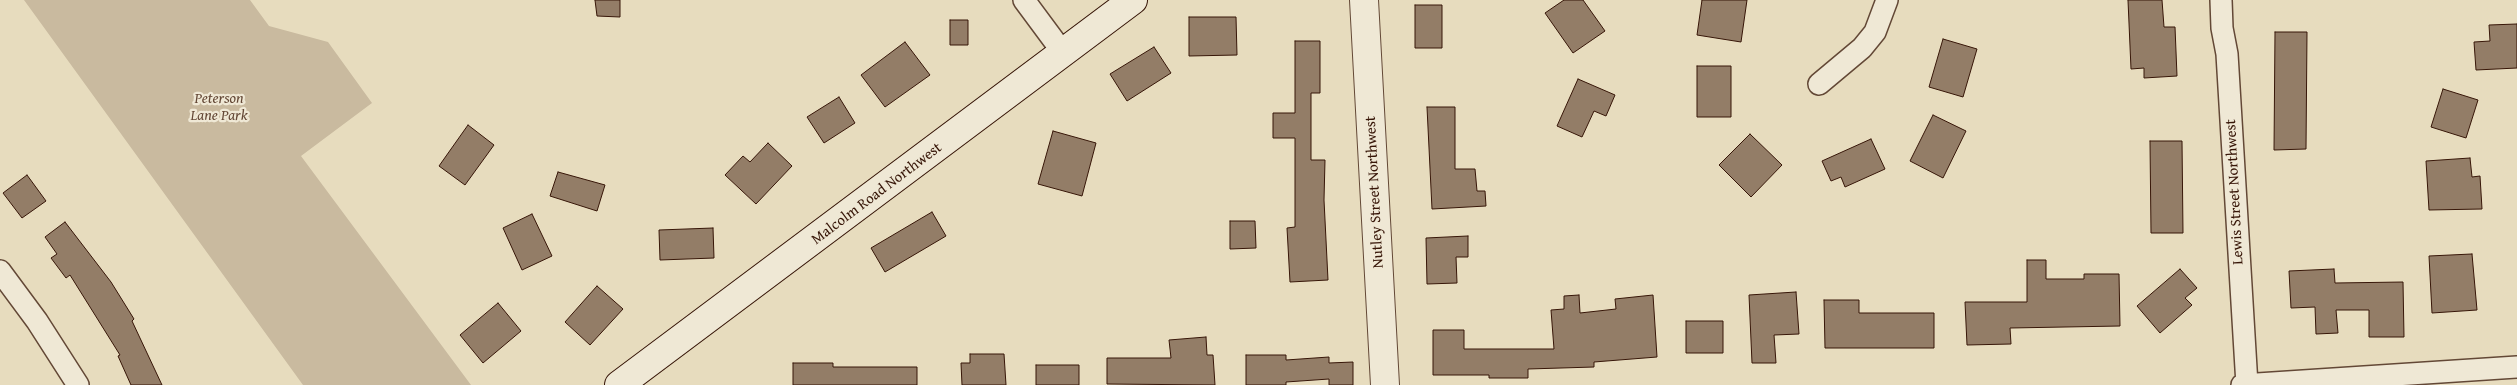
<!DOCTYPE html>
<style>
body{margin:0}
canvas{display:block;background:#e7dcbe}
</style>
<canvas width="2517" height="385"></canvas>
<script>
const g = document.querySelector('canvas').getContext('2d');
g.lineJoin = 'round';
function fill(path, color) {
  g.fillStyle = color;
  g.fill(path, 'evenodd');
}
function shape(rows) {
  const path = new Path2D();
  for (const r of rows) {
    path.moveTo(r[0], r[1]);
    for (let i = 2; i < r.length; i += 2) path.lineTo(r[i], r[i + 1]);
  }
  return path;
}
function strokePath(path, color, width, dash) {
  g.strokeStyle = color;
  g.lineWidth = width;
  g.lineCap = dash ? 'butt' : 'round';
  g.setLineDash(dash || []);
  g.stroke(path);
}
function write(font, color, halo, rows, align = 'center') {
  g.font = font + ' "Gentium Book Plus",serif';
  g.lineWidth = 4.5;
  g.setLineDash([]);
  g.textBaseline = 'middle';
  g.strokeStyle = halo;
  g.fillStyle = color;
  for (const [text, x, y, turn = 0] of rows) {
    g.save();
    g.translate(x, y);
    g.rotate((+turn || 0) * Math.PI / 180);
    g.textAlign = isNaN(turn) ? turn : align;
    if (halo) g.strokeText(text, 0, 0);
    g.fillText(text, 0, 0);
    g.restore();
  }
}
fill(shape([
 [24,0,250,0,269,26,328,42,372,103,301,156,471,385,303,385]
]), '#c9ba9f');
const building = shape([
 [595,0,620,0,620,17,597,16,595,0],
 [1564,0,1583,0,1605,31,1573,53,1545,13,1564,0],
 [1702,0,1747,0,1741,42,1697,35,1702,0],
 [2128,0,2162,0,2164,27,2175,27,2177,76,2144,78,2144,68,2131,69,2128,0],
 [1415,5,1442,5,1442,48,1415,48,1415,5],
 [1189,17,1236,17,1237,55,1189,56,1189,17],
 [950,20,968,20,968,45,950,45,950,20],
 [2517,24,2517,68,2476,70,2474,42,2490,41,2489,25,2517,24],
 [2275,32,2307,32,2306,149,2274,150,2275,32],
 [1943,39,1977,49,1963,97,1929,87,1943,39],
 [1295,41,1320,41,1320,93,1311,93,1311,160,1325,160,1324,200,1328,280,1290,282,1287,228,1295,227,1295,138,1273,138,1273,113,1295,113,1295,41],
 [905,42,930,75,885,107,861,75,905,42],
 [1154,47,1171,73,1127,101,1110,74,1154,47],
 [1697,66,1731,66,1731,117,1697,117,1697,66],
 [1578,79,1615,95,1606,116,1594,111,1582,137,1557,126,1578,79],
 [2443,89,2478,100,2466,138,2431,127,2443,89],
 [839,97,855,123,824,143,807,117,839,97],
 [1427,107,1455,107,1455,169,1475,169,1477,191,1485,191,1486,206,1432,209,1427,107],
 [1933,115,1966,131,1943,178,1910,161,1933,115],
 [468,125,494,145,465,185,439,166,468,125],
 [1053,131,1096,143,1082,196,1038,184,1053,131],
 [1750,134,1782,165,1751,197,1719,165,1750,134],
 [1871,139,1885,169,1845,187,1841,177,1831,181,1822,161,1871,139],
 [2150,141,2182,141,2183,233,2151,233,2150,141],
 [768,143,792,166,756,204,725,175,743,156,750,162,768,143],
 [2470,158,2472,177,2480,176,2482,209,2429,210,2426,161,2470,158],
 [558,172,605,185,597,211,550,196,558,172],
 [27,175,46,201,22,218,3,193,27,175],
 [932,212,946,236,885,272,871,248,932,212],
 [532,214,552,256,522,270,503,228,532,214],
 [1230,221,1255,221,1256,248,1230,249,1230,221],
 [65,222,111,282,134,319,132,321,162,385,131,385,118,356,120,355,70,275,66,278,51,258,57,254,45,237,65,222],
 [713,228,714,258,660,260,659,230,713,228],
 [1468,236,1468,257,1456,257,1457,283,1427,284,1426,238,1468,236],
 [2472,254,2477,310,2432,313,2429,256,2472,254],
 [2027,260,2046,260,2046,279,2084,279,2084,274,2119,274,2120,326,2010,328,2011,344,1967,345,1965,302,2027,302,2027,260],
 [2180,269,2197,288,2185,298,2192,305,2160,333,2137,306,2180,269],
 [2334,269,2335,283,2403,282,2404,337,2369,337,2369,310,2336,310,2338,333,2316,334,2315,307,2291,308,2289,271,2334,269],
 [597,286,623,309,590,345,565,322,597,286],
 [1796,292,1799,334,1774,335,1776,363,1752,363,1749,295,1796,292],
 [1579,295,1580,313,1616,309,1615,299,1653,295,1657,357,1594,362,1594,367,1528,369,1528,378,1489,378,1489,375,1433,375,1433,330,1464,330,1464,349,1554,349,1551,310,1564,309,1564,296,1579,295],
 [1824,300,1859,300,1859,313,1934,313,1934,348,1825,348,1824,300],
 [498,303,521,331,483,363,460,335,498,303],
 [1686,321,1723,321,1723,353,1686,353,1686,321],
 [1206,337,1207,355,1213,355,1215,385,1107,384,1107,358,1171,358,1169,340,1206,337],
 [970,354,1004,354,1006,385,962,385,961,363,970,363,970,354],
 [1246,355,1286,355,1286,360,1329,357,1329,363,1353,362,1353,385,1329,385,1329,379,1286,382,1286,385,1246,385,1246,355],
 [793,363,833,363,833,367,917,367,917,385,793,385,793,363],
 [1036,365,1079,365,1079,385,1036,385,1036,365]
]);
fill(building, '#937d67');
strokePath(building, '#371608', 1);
const minor = shape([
 [1024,0,1064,54],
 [2221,0,2222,28,2227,54,2247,385],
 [1819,84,1862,48,1875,32,1887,0],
 [0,271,37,321,78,385],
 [2242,385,2517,367]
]);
const tertiary = shape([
 [1364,0,1385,385]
]);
const secondary = shape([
 [619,385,1133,0]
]);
strokePath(minor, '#634836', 24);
strokePath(tertiary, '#634836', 30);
strokePath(secondary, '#371608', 30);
strokePath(minor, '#efe8d5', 21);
strokePath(tertiary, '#efe8d5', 28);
strokePath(secondary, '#efe8d5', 28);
write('italic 15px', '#634735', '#efe8d5', [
 ["Peterson",219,99],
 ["Lane Park",219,116]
]);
write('15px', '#371608', '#efe8d5', [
 ["Nutley Street Northwest",1375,192,-93],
 ["Lewis Street Northwest",2235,192,-93],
 ["Malcolm Road Northwest",877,194,-37]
]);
</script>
